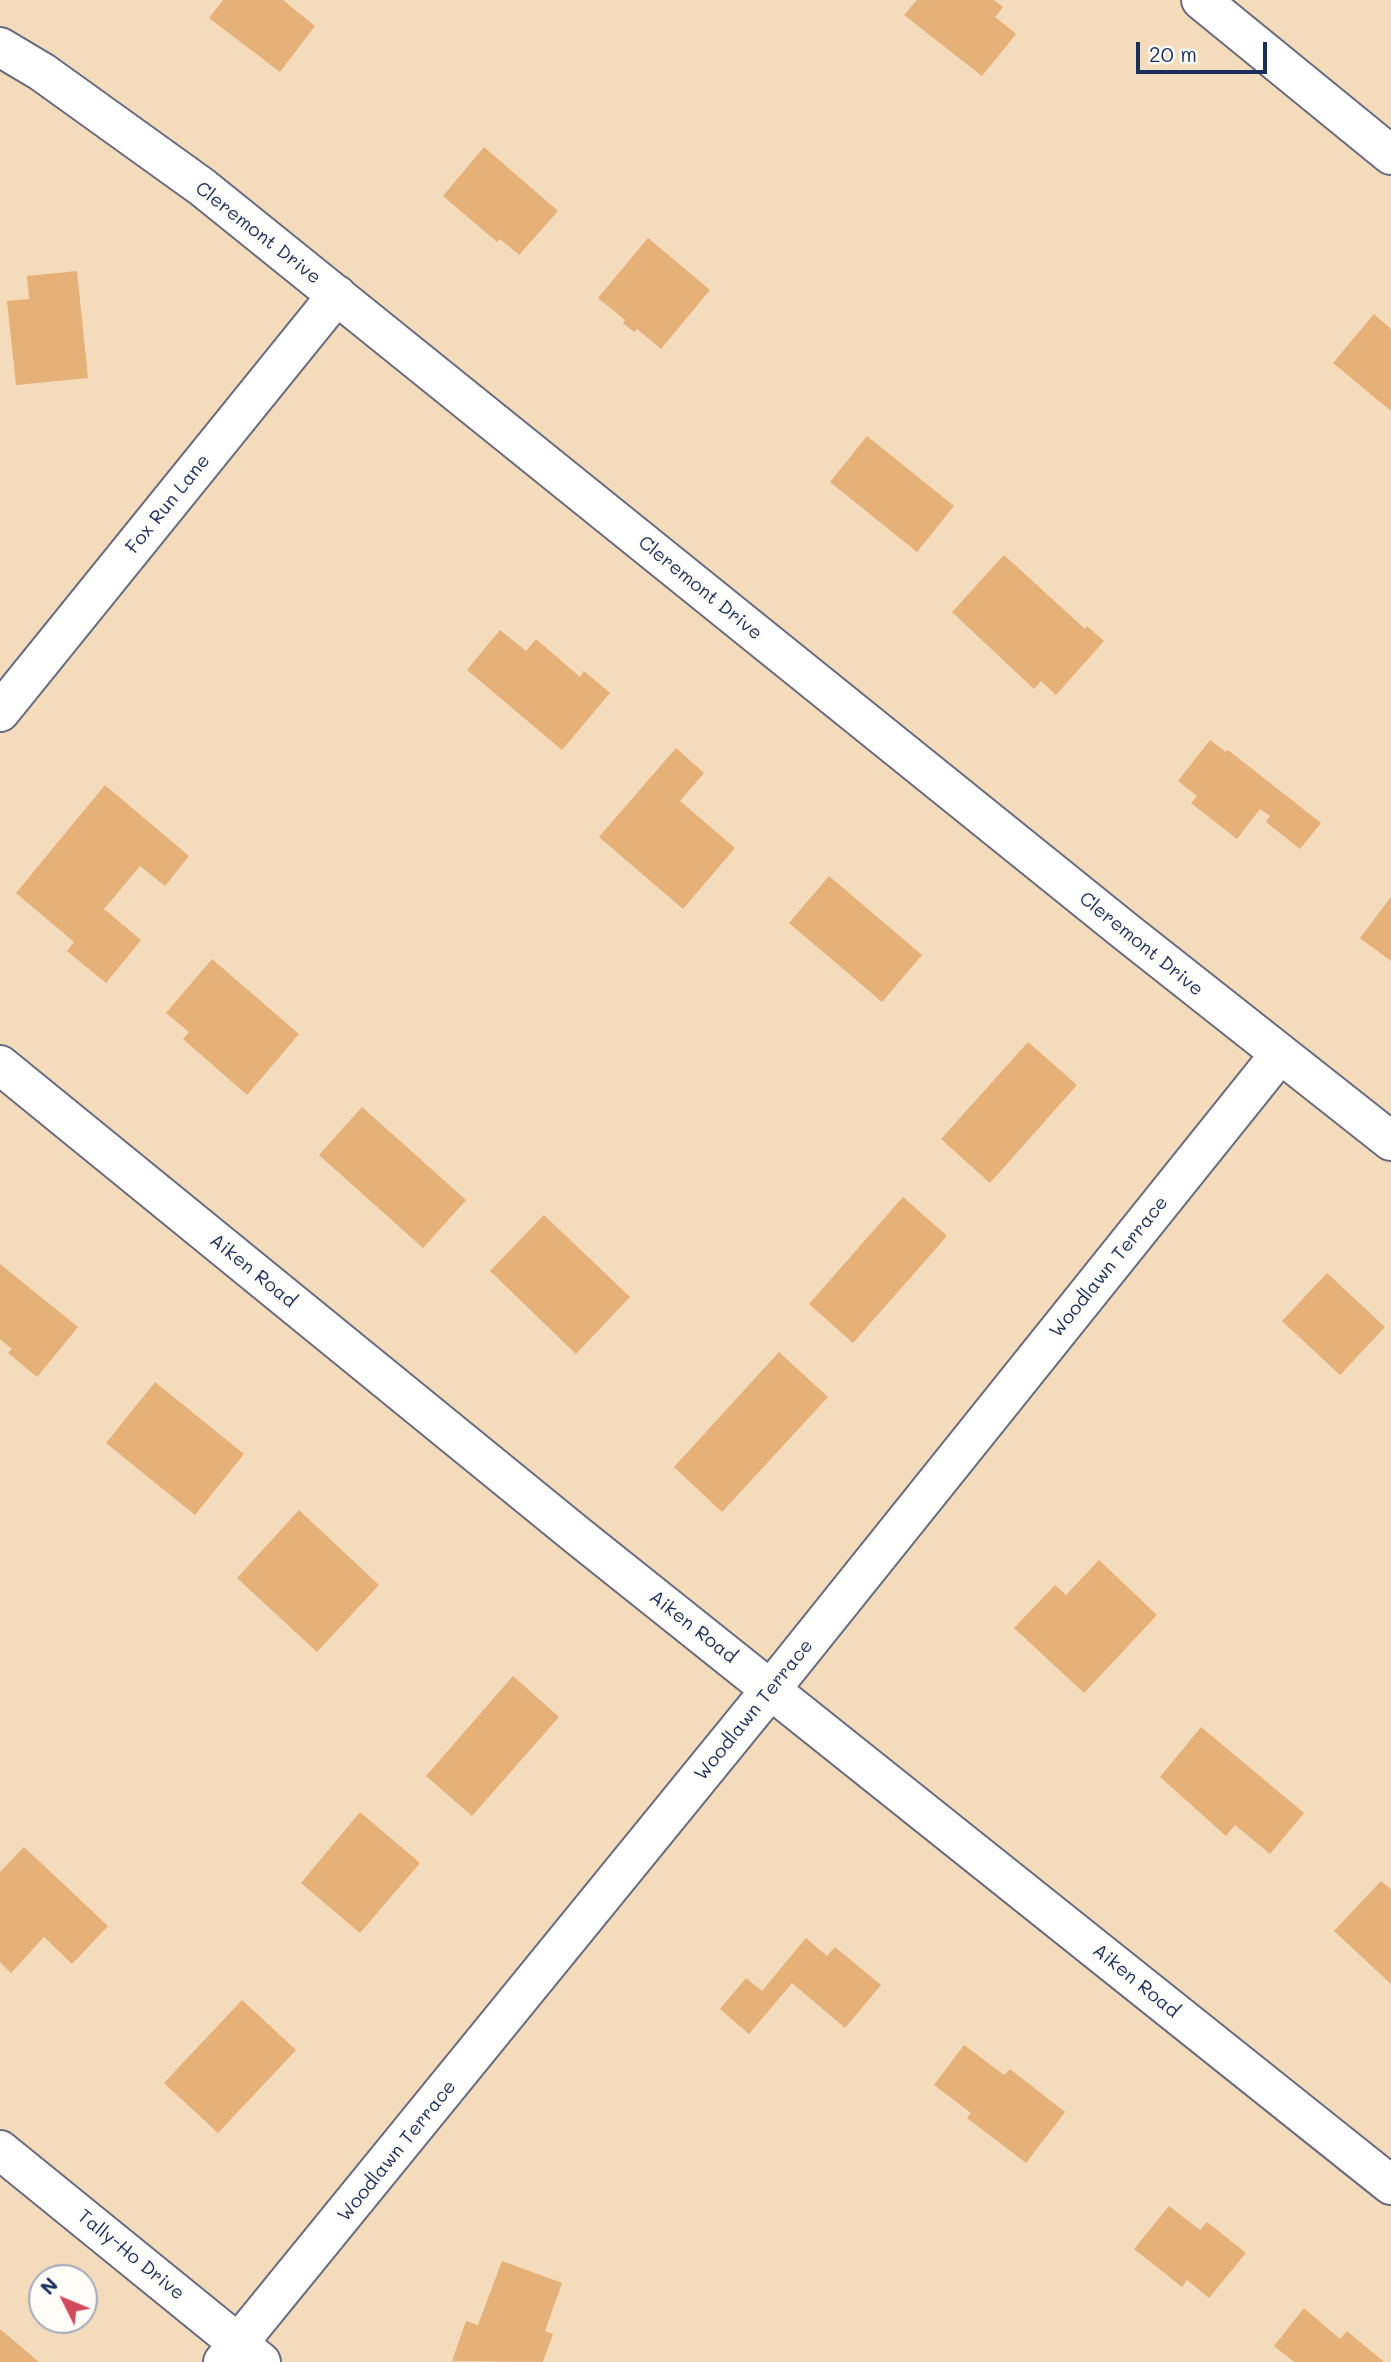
<!DOCTYPE html>
<style>
body{margin:0}
#map{position:relative;width:1391px;height:2362px;overflow:hidden;background:#f3dbbc;font-family:Mali,sans-serif}
canvas{display:block}
.north{position:absolute;left:28px;top:2264px;width:70px;height:70px;box-sizing:border-box;background:#fdfcf7;border:2px solid #a3aaba;border-radius:50%;rotate:313deg;font-size:19px;font-weight:700;line-height:28px;text-align:center;color:#1b2f5e}
.north::after{content:'';display:block;margin:auto;width:24px;height:32px;background:#d1495b;clip-path:polygon(50% 0,100% 100%,50% 72%,0 100%)}
.scale{position:absolute;left:1136px;top:42px;width:131px;height:32px;box-sizing:border-box;border:4px solid #1b2f5e;border-top:0;padding-left:9px;font-size:21px;line-height:24px;white-space:nowrap;color:#1b2f5e;-webkit-text-stroke:5px #fdfcf7;paint-order:stroke}
</style>
<div id="map">
<canvas width="1391" height="2362"></canvas>
<div class="north">N</div>
<div class="scale">20 m</div>
</div>
<script>
const g = document.querySelector('canvas').getContext('2d');
g.lineJoin = 'round';
function fill(path, color) {
  g.fillStyle = color;
  g.fill(path, 'evenodd');
}
function shape(rows) {
  const path = new Path2D();
  for (const r of rows) {
    path.moveTo(r[0], r[1]);
    for (let i = 2; i < r.length; i += 2) path.lineTo(r[i], r[i + 1]);
  }
  return path;
}
function strokePath(path, color, width, dash) {
  g.strokeStyle = color;
  g.lineWidth = width;
  g.lineCap = dash ? 'butt' : 'round';
  g.setLineDash(dash || []);
  g.stroke(path);
}
function write(font, color, halo, rows, align = 'center') {
  g.font = font + ' Mali,sans-serif';
  g.lineWidth = 5;
  g.setLineDash([]);
  g.textBaseline = 'middle';
  g.strokeStyle = halo;
  g.fillStyle = color;
  for (const [text, x, y, turn = 0] of rows) {
    g.save();
    g.translate(x, y);
    g.rotate((+turn || 0) * Math.PI / 180);
    g.textAlign = isNaN(turn) ? turn : align;
    if (halo) g.strokeText(text, 0, 0);
    g.fillText(text, 0, 0);
    g.restore();
  }
}
fill(shape([
 [223,0,283,0,315,26,280,72,209,18],
 [917,0,994,0,1003,7,995,17,1016,34,982,76,904,15],
 [484,147,558,211,519,255,500,239,497,242,443,196],
 [648,238,710,290,661,349,637,329,634,332,623,323,625,320,598,298],
 [77,271,88,378,16,385,7,301,29,299,27,276],
 [1374,314,1391,329,1391,411,1333,363],
 [867,436,954,506,917,552,830,482],
 [1004,555,1085,629,1087,626,1104,641,1056,695,1041,681,1034,689,952,612],
 [500,630,526,651,536,639,580,677,584,671,610,693,562,750,467,670],
 [1210,740,1226,752,1228,750,1321,823,1300,849,1266,822,1270,816,1260,809,1237,839,1191,803,1197,796,1178,781],
 [676,748,704,773,680,801,735,848,683,909,599,837],
 [105,785,189,856,165,886,140,866,104,909,141,940,106,983,67,951,74,942,16,893],
 [829,876,922,955,882,1002,789,923],
 [1391,897,1391,961,1360,938],
 [212,959,299,1034,247,1095,183,1039,189,1032,166,1013],
 [1028,1042,1077,1085,990,1183,941,1139],
 [362,1107,466,1200,423,1248,319,1155],
 [903,1197,947,1236,853,1343,809,1304],
 [544,1215,630,1297,576,1354,490,1271],
 [0,1264,78,1327,37,1377,8,1353,12,1349,0,1339],
 [1327,1273,1385,1327,1340,1375,1282,1321],
 [779,1352,828,1397,722,1512,674,1467],
 [155,1382,244,1454,195,1515,106,1443],
 [299,1510,379,1585,317,1652,237,1578],
 [1099,1560,1157,1615,1084,1693,1014,1628,1055,1585,1066,1595],
 [513,1676,559,1717,472,1816,426,1776],
 [1201,1727,1304,1813,1270,1854,1235,1825,1226,1836,1160,1777],
 [360,1812,420,1863,360,1933,301,1883],
 [24,1847,108,1926,72,1964,44,1937,11,1973,0,1962,0,1872],
 [1381,1881,1391,1889,1391,1984,1334,1931],
 [806,1938,827,1956,835,1947,881,1985,845,2028,792,1983,749,2034,720,2009,746,1978,762,1991],
 [242,2000,296,2050,218,2133,164,2083],
 [964,2045,1004,2075,1010,2069,1065,2112,1026,2163,967,2118,971,2113,934,2085],
 [1169,2206,1200,2230,1207,2222,1246,2253,1209,2298,1187,2280,1182,2287,1134,2249],
 [502,2261,562,2283,545,2331,553,2334,543,2362,452,2361,466,2321,478,2325],
 [1304,2308,1340,2339,1347,2331,1384,2362,1294,2362,1274,2346],
 [0,2329,39,2362,0,2362]
]), '#e5b178');
const minor = shape([
 [1201,0,1391,155],
 [0,47,42,72,202,187,1125,931,1391,1141],
 [0,712,337,295],
 [0,1065,578,1536,1391,2185],
 [0,2150,261,2362],
 [223,2362,771,1689,1280,1054]
]);
strokePath(minor, '#676b7f', 42);
strokePath(minor, '#fff', 38);
write('19px', '#1b2f5e', '#fdfcf7', [
 ["Cleremont Drive",258,233,38],
 ["Fox Run Lane",168,504,-51],
 ["Cleremont Drive",700,588,39],
 ["Cleremont Drive",1141,944,39],
 ["Woodlawn Terrace",1109,1267,-51],
 ["Aiken Road",253,1271,39],
 ["Aiken Road",693,1627,38],
 ["Woodlawn Terrace",754,1710,-51],
 ["Aiken Road",1136,1981,39],
 ["Woodlawn Terrace",397,2151,-51],
 ["Tally-Ho Drive",131,2255,39]
]);
</script>
